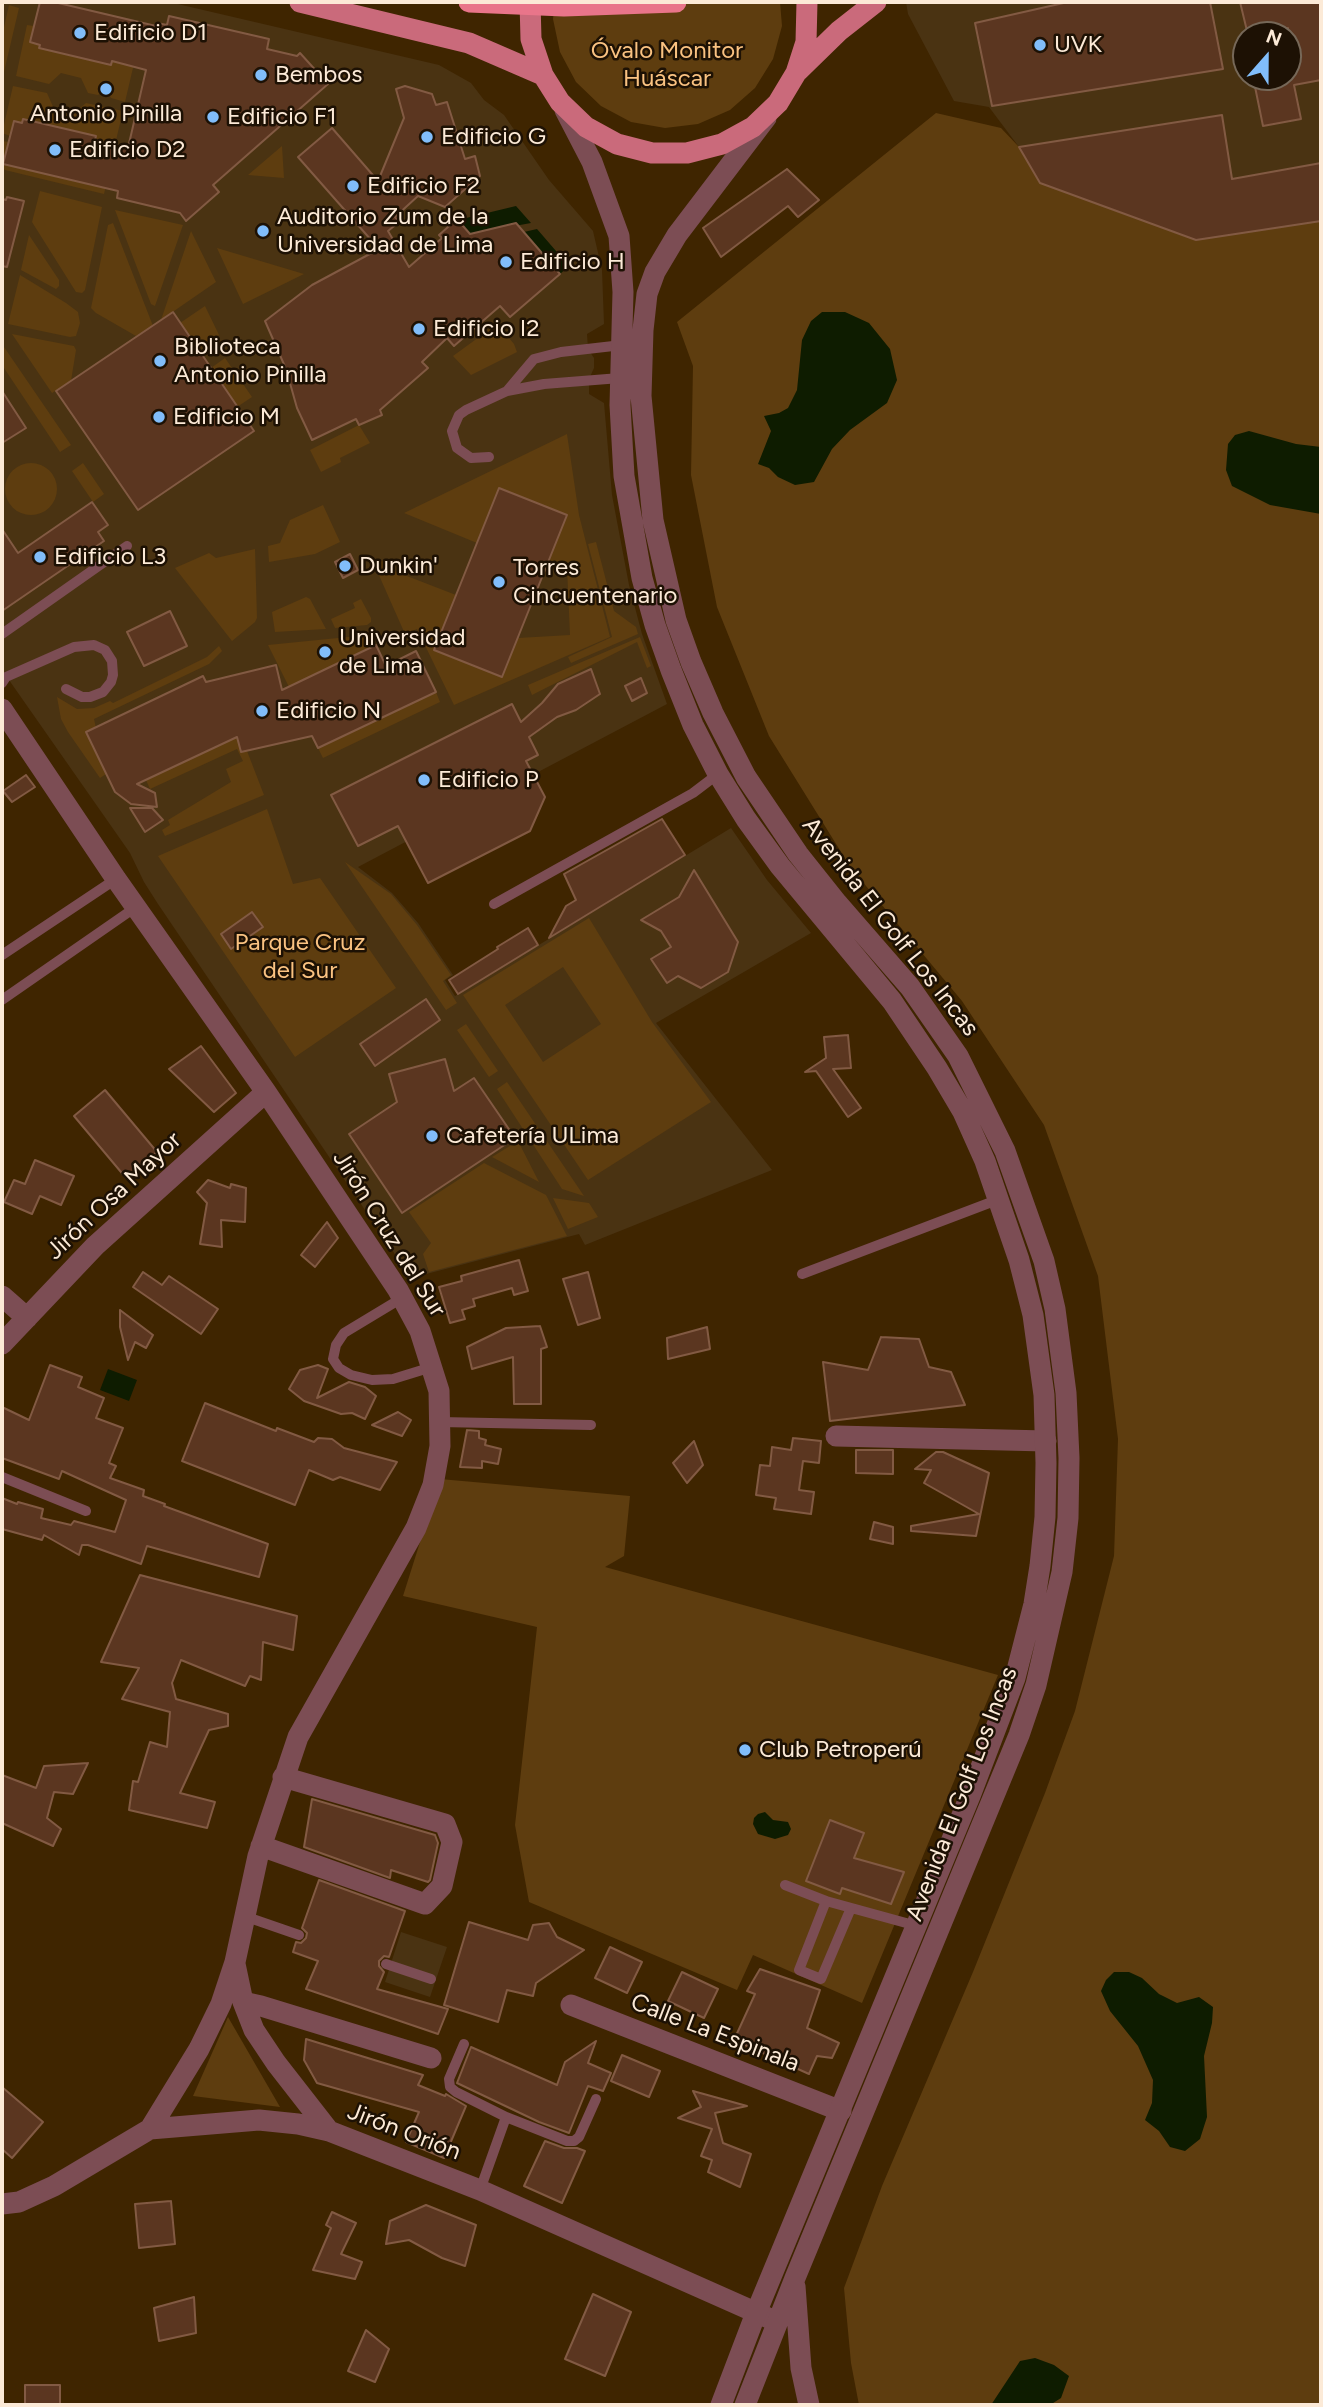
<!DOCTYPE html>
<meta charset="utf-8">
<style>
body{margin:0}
#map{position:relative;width:1323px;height:2407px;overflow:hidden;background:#3f2500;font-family:Figtree,sans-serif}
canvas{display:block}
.frame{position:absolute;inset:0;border:4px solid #fcead7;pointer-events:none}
.north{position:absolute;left:1232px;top:21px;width:70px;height:70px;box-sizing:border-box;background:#1d1104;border:2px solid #766858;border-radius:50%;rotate:21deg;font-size:19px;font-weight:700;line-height:28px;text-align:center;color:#fcead7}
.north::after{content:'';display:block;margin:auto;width:24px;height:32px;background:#81bdfa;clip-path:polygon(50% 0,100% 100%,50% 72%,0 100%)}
</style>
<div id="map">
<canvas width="1323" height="2407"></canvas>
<div class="frame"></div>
<div class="north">N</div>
</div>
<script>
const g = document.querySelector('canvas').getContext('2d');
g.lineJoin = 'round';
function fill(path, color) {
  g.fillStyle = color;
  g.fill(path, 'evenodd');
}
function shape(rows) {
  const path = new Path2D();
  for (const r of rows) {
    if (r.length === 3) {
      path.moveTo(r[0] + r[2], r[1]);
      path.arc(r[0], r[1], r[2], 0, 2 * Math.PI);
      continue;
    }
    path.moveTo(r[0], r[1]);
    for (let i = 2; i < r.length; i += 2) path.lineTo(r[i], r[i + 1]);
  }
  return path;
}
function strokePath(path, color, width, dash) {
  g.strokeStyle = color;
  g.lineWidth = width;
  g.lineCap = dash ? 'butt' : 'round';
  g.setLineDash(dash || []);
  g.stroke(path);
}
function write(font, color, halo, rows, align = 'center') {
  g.font = font + ' Figtree,sans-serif';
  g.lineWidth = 5;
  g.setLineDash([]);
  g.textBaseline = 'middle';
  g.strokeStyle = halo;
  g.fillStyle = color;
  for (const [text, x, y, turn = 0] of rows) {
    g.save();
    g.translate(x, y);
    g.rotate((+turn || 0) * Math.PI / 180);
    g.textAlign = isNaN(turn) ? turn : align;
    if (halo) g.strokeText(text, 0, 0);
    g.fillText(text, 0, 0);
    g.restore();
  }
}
fill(shape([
 [2,2,169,2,439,65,471,83,484,100,504,115,549,180,593,231,602,270,604,324,587,334,588,349,594,358,594,368,589,379,589,394,604,403,612,495,629,585,642,634,667,704,358,867,392,893,418,923,453,975,445,980,455,996,731,828,767,880,811,933,656,1023,772,1170,585,1245,579,1234,411,1278,158,904,144,882,130,853,2,670],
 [906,2,1321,2,1321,221,1196,240,1040,183,1019,147,989,107,954,101,908,14],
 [1246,35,1288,35,1288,77,1246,77],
 [401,1932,447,1947,430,1997,385,1982]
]), '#4a3312');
fill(shape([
 [555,2,780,2,782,26,773,59,755,88,730,110,698,124,665,128,631,122,601,106,576,82,560,52,553,19],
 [9,5,19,8,4,72,2,72,2,36],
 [27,25,34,26,30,42,40,45,39,47,111,65,112,61,121,63,136,55,125,102,111,98,109,94,111,87,109,84,102,85,102,92,98,95,88,93,81,78,61,73,49,84,16,76],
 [13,86,47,93,54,109,73,114,86,103,123,111,112,157,95,140,96,136,14,121,10,136,2,133],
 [936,113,1001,128,1019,147,1040,183,1196,240,1321,221,1321,2405,859,2405,851,2363,844,2288,882,2186,973,1972,1045,1793,1075,1711,1114,1556,1118,1439,1098,1276,1044,1125,962,1001,851,868,769,736,717,607,691,475,693,366,677,322],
 [2,141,9,142,4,164,94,186,108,177,104,194,5,170,2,167],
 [282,146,284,178,248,175],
 [40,191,102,207,85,290,82,293,76,292,32,222],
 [115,210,183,225,155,306,151,304],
 [113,223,153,326,136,336,96,313,91,308,108,225],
 [191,231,216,282,161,320],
 [29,235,59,280,59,286,56,289,21,270],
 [217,248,304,274,243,304],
 [20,275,66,303,78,312,80,323,76,336,70,337,8,324],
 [205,306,219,335,198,349,180,323],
 [497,324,514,344,517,352,471,375,453,356],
 [12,334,74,346,76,350,71,381,52,393],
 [4,347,71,445,60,452,2,365,2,349],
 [225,358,252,397,237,407,211,368],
 [359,425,370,443,340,458,341,462,321,472,310,450],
 [567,434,579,515,610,637,454,705,417,629,405,634,374,564,385,560,394,571,456,595,518,638,570,635,567,567,546,568,567,515,500,488,477,543,404,513],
 [83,463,104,494,93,502,72,471],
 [31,489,26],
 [323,505,340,542,315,554,269,562,268,546,280,543,290,520],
 [596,542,614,611,636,627,638,634,571,663,568,657,612,637,588,544],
 [255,549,257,618,255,622,232,641,175,568,209,553,216,558],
 [306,597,310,599,326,629,275,632,272,612],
 [361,599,371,618,371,622,367,625,335,628,331,619,355,608,353,603],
 [368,635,372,637,376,645,289,687,268,645],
 [640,637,651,666,647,668,637,642,532,695,528,685],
 [219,646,222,651,209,664,94,719,106,774,100,778,68,732,61,719,57,697,77,709,94,708,110,701,113,703,207,657],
 [436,692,440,702,323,758,318,748],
 [237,737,241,752,247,751,264,795,165,836,162,830,170,825,168,820,231,782,226,769,243,761,237,749,150,789,146,780],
 [267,809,293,884,320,878,396,988,295,1057,158,856],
 [345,862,391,894,417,925,451,975,443,981,457,1003,446,1010],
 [589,918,652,1022,711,1102,588,1180,463,995],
 [563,967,601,1024,543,1062,505,1005],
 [466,1024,498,1071,489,1077,457,1030],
 [507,1082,584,1196,562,1189,497,1089],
 [518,1141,539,1182,492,1157],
 [484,1163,546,1195,567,1236,429,1272,423,1254,431,1243,409,1212],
 [553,1198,589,1203,598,1217,568,1229],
 [440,1479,630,1496,624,1556,605,1567,998,1675,862,2003,753,1955,737,1990,529,1902,515,1825,537,1627,403,1596],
 [228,2017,280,2107,193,2096]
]), '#5e3d0f');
fill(shape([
 [516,206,531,223,470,234,460,222,462,219],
 [537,229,569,266,560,274,524,232],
 [822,312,845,312,869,323,890,349,897,380,887,403,850,430,832,449,814,482,795,485,778,477,769,468,758,464,771,431,764,416,779,413,788,408,797,390,802,340,811,321],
 [1249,431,1296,444,1321,447,1321,514,1270,505,1232,486,1226,470,1228,444,1235,435],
 [108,1369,137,1380,129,1401,100,1390],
 [765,1812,773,1820,788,1822,791,1829,788,1835,775,1839,758,1834,753,1824,754,1818,758,1814],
 [1114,1972,1129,1972,1142,1978,1159,1994,1177,2003,1199,1997,1213,2007,1212,2023,1204,2056,1207,2117,1200,2139,1185,2151,1170,2147,1159,2131,1145,2120,1152,2103,1153,2080,1138,2046,1110,2011,1101,1991,1106,1980],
 [1035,2358,1054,2365,1069,2376,1061,2398,1050,2405,991,2405,1020,2361]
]), '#0e1c00');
const building = shape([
 [40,2,54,2,156,26,157,23,167,25,169,16,269,39,267,49,297,56,300,53,328,84,213,185,219,192,186,221,180,213,117,198,118,191,3,164,14,121,22,123,23,119,96,136,95,140,128,148,146,70,112,61,111,65,39,48,40,45,30,42,40,2],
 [1068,2,1210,2,1223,69,992,106,975,23,1068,2],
 [1240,2,1321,2,1321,80,1294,85,1301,119,1263,126,1253,77,1288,77,1288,28,1248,35,1240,2],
 [405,86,432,94,436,105,447,102,465,159,475,156,480,176,445,207,418,196,395,217,399,222,388,231,409,267,442,238,439,235,457,219,470,234,516,223,560,274,510,317,500,306,454,346,447,338,422,362,428,368,380,410,382,415,359,425,356,419,312,440,297,408,286,369,265,321,312,285,379,249,298,157,332,128,378,181,404,118,396,89,405,86],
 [1222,115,1232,179,1321,163,1321,221,1196,240,1040,183,1019,147,1222,115],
 [787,169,819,200,798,217,788,206,721,257,703,228,787,169],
 [7,197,24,201,7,267,2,266,2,199,6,200,7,197],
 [173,312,254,431,138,510,56,391,173,312],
 [2,391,26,428,2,443,2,391],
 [499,488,567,515,502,677,434,650,499,488],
 [92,502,108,525,98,532,104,541,2,611,2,529,18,553,92,502],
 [350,554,358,570,343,578,335,562,350,554],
 [170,611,187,646,144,666,127,632,170,611],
 [376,645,386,666,416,651,436,692,318,748,312,736,241,752,237,737,137,784,155,793,157,807,131,804,115,792,86,732,203,676,206,682,276,665,282,690,376,645],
 [591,669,600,694,576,710,557,717,529,737,538,755,526,761,545,797,530,831,428,883,398,826,358,846,331,795,512,704,521,722,542,703,558,684,591,669],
 [641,678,647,693,632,701,625,686,641,678],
 [26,775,35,787,12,802,3,791,26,775],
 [130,808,152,808,163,820,145,832,130,808],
 [662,819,685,855,549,938,566,906,576,900,564,874,662,819],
 [694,870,738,942,728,972,701,988,678,976,667,983,651,959,671,947,661,931,641,920,679,897,694,870],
 [252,912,263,927,231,949,221,934,252,912],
 [528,928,538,945,458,994,449,980,498,949,497,947,528,928],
 [426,999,440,1020,375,1066,360,1044,426,999],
 [848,1035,851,1068,833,1069,861,1108,848,1117,816,1071,805,1072,826,1058,824,1037,848,1035],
 [201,1046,236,1093,214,1112,169,1069,201,1046],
 [445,1059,454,1091,474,1078,515,1138,402,1213,349,1134,397,1102,389,1074,445,1059],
 [105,1090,157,1152,126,1178,74,1116,105,1090],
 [35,1160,74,1176,61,1205,40,1196,32,1214,4,1202,14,1180,25,1184,35,1160],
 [208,1180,230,1188,231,1184,246,1188,245,1222,221,1220,222,1247,200,1244,207,1203,197,1192,208,1180],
 [327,1222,338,1238,315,1267,301,1255,327,1222],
 [519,1260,528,1291,514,1295,512,1288,473,1299,475,1306,462,1310,465,1319,450,1323,439,1287,462,1281,461,1276,519,1260],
 [143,1272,162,1285,169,1276,218,1309,201,1334,133,1287,143,1272],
 [588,1272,600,1318,578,1325,563,1279,588,1272],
 [120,1310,153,1335,146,1348,135,1342,128,1360,120,1327,120,1310],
 [540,1326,547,1347,541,1349,541,1404,514,1404,513,1357,472,1369,467,1347,506,1328,540,1326],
 [707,1327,710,1349,668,1359,667,1338,707,1327],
 [881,1337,919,1339,929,1367,951,1372,965,1405,830,1421,823,1362,868,1370,881,1337],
 [50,1365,82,1377,78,1387,104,1398,96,1418,123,1428,109,1463,116,1466,110,1478,144,1490,143,1496,165,1504,164,1506,268,1544,259,1577,147,1546,141,1564,88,1545,82,1545,79,1555,44,1535,42,1540,2,1529,2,1498,17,1504,18,1502,43,1509,41,1518,71,1525,74,1521,115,1532,126,1500,62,1471,59,1479,2,1458,2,1407,29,1420,50,1365],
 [318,1365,328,1369,317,1398,349,1382,365,1387,376,1396,365,1419,352,1413,341,1414,304,1401,289,1389,300,1370,318,1365],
 [205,1403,276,1431,277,1428,314,1442,318,1438,332,1439,344,1448,397,1462,380,1490,340,1477,333,1480,309,1470,295,1505,182,1461,205,1403],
 [398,1412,411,1420,402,1436,372,1425,398,1412],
 [467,1430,479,1431,479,1438,486,1440,485,1445,501,1449,498,1464,482,1461,482,1468,460,1467,467,1430],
 [793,1438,821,1441,819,1463,803,1461,799,1490,814,1492,811,1514,774,1509,776,1498,756,1495,760,1465,770,1466,772,1447,791,1450,793,1438],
 [694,1441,703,1465,687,1483,673,1463,694,1441],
 [856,1450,893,1450,893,1474,856,1473,856,1450],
 [936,1452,943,1452,989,1473,976,1536,911,1531,911,1526,979,1514,924,1483,931,1470,915,1469,936,1452],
 [874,1522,893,1527,893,1544,870,1539,874,1522],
 [140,1575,297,1616,293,1650,263,1642,261,1680,250,1676,245,1686,181,1660,172,1683,176,1699,228,1714,228,1726,209,1730,180,1793,215,1802,207,1828,129,1810,133,1781,138,1782,150,1742,167,1747,170,1712,122,1699,139,1668,101,1662,140,1575],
 [88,1763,73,1794,54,1792,47,1818,61,1829,53,1846,2,1823,2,1775,36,1788,44,1766,88,1763],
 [312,1799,435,1835,438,1843,430,1880,428,1882,391,1870,390,1878,304,1847,312,1799],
 [830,1820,864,1833,854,1858,904,1872,891,1904,842,1888,840,1894,806,1881,830,1820],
 [319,1880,405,1911,389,1957,384,1956,379,1961,379,1966,384,1972,377,1989,448,2009,438,2034,306,1989,318,1961,293,1952,296,1942,301,1943,306,1938,307,1933,302,1928,319,1880],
 [469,1922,528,1940,533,1925,549,1923,557,1937,584,1950,536,1983,533,1996,507,1990,498,2022,444,2005,469,1922],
 [610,1947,642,1962,627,1993,595,1978,610,1947],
 [760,1969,820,1990,807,2028,839,2043,832,2058,817,2056,809,2074,734,2040,755,1994,747,1991,760,1969],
 [682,1972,718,1989,704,2018,668,2001,682,1972],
 [306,2039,423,2075,418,2085,445,2096,446,2094,466,2106,444,2158,406,2142,419,2112,317,2083,304,2060,306,2039],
 [596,2041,588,2063,611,2073,603,2091,588,2086,569,2133,539,2122,457,2083,471,2047,557,2085,565,2062,596,2041],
 [622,2055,660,2071,649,2097,611,2081,622,2055],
 [2,2087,43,2122,12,2158,2,2149,2,2087],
 [693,2091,747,2106,715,2113,723,2143,751,2154,740,2187,708,2172,712,2160,701,2156,712,2129,678,2118,701,2107,693,2091],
 [545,2141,564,2148,577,2148,585,2151,562,2203,524,2186,545,2141],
 [171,2201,175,2244,139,2248,135,2204,171,2201],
 [426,2205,476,2225,465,2266,442,2258,409,2240,386,2244,390,2221,426,2205],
 [332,2212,356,2223,341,2254,362,2262,355,2279,313,2270,331,2228,326,2225,332,2212],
 [593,2294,631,2312,605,2376,565,2359,593,2294],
 [194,2297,196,2333,159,2341,154,2308,194,2297],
 [366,2330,389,2349,375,2382,348,2371,366,2330],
 [25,2385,60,2385,60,2405,25,2405,25,2385]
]);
fill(building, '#5b3620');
strokePath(building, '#825a43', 2);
strokePath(shape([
 [507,391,534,359,561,352,622,345],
 [489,457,471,458,457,448,452,431,459,415,466,410,507,391,544,384,620,378],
 [2,634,127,546],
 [2,683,6,677,74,647,94,645,105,650,112,661,113,675,111,682,103,692,90,697,82,697,66,689],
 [494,904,693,793,718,774],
 [2,955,116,879],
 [2,1000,136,907],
 [802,1274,997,1200],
 [402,1298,344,1333,336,1345,333,1359,339,1368,351,1375,372,1380,393,1379,432,1367],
 [440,1422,591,1425],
 [2,1477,86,1511],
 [785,1885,826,1901,917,1926],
 [826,1901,799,1970,821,1979,851,1908],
 [244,1916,299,1935],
 [386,1964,431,1979],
 [464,2044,449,2079,450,2087,456,2092,506,2117],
 [480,2190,506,2117,567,2141,574,2141,579,2137,596,2099]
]), '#7c4d54', 10);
strokePath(shape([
 [2,709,116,879,266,1092,398,1290,420,1331,439,1391,440,1446,433,1485,416,1528,298,1737,258,1856,235,1962,221,2004,199,2049,150,2129],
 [2,1296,27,1318],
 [2,1344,95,1246,266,1092],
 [836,1436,1046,1441],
 [261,1846,425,1904,442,1886,452,1842,445,1824,283,1777],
 [235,1964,243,2002,254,2030,276,2063,329,2131],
 [243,2002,261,2006,431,2058],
 [571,2005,841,2111],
 [2,2204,19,2202,54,2186,150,2129,259,2120,298,2124,329,2131,480,2190,773,2320]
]), '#7c4d54', 21);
strokePath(shape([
 [565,110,592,162,619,236,623,292,620,405,624,476,642,578,655,625,671,670,693,725,718,774,746,819,780,866,892,1001,937,1068,963,1112,985,1161,1019,1260,1033,1315,1044,1395,1046,1463,1045,1517,1040,1566,1034,1604,1015,1678,970,1796,756,2313,721,2405],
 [795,2286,801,2368,809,2405],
 [745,2405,795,2278,1019,1735,1036,1685,1062,1572,1068,1518,1069,1458,1066,1393,1055,1309,1044,1261,1005,1151,958,1056,910,987,837,903,798,854,746,777,713,713,691,662,676,620,653,520,641,396,643,330,647,294,655,272,677,235,766,118]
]), '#7c4d54', 21);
strokePath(shape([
 [300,2,469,43,543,75],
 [530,2,531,39,543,75,560,102,586,127,617,144,652,153,687,153,722,144,753,127,778,103,796,73,806,42,807,2],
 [798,71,839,31,876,2]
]), '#ca6a7b', 21);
strokePath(shape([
 [469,2,564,6,676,2]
]), '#e9758a', 21);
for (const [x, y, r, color] of [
 [80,33,7,"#81bdfa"],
 [1040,45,7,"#81bdfa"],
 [261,75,7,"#81bdfa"],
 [106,89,7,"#81bdfa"],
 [213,117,7,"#81bdfa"],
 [427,137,7,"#81bdfa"],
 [55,150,7,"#81bdfa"],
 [353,186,7,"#81bdfa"],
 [263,231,7,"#81bdfa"],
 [506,262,7,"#81bdfa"],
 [419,329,7,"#81bdfa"],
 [160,361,7,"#81bdfa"],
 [159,417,7,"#81bdfa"],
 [40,557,7,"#81bdfa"],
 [345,566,7,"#81bdfa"],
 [499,582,7,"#81bdfa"],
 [325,652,7,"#81bdfa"],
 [262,711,7,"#81bdfa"],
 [424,780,7,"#81bdfa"],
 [432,1136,7,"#81bdfa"],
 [745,1750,7,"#81bdfa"]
]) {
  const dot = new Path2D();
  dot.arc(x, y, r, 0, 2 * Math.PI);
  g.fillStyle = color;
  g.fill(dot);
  strokePath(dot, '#1d1104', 2.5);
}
write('24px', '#fcead7', '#1d1104', [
 ["Edificio D1",94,33],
 ["UVK",1054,45],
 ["Bembos",275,75],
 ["Antonio Pinilla",106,114,"center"],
 ["Edificio F1",227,117],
 ["Edificio G",441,137],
 ["Edificio D2",69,150],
 ["Edificio F2",367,186],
 ["Auditorio Zum de la",277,217],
 ["Universidad de Lima",277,245],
 ["Edificio H",520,262],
 ["Edificio I2",433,329],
 ["Biblioteca",174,347],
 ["Antonio Pinilla",174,375],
 ["Edificio M",173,417],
 ["Edificio L3",54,557],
 ["Dunkin'",359,566],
 ["Torres",513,568],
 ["Cincuentenario",513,596],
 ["Universidad",339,638],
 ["de Lima",339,666],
 ["Edificio N",276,711],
 ["Edificio P",438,780],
 ["Cafetería ULima",446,1136],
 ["Club Petroperú",759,1750]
], 'left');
write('24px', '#fac281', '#1d1104', [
 ["Óvalo Monitor",667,51],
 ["Huáscar",667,79],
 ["Parque Cruz",300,943],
 ["del Sur",300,971]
]);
write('24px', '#fcead7', '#1d1104', [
 ["Avenida El Golf Los Incas",890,927,52],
 ["Jirón Osa Mayor",114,1196,-43],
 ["Jirón Cruz del Sur",389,1234,58],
 ["Avenida El Golf Los Incas",962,1794,-69],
 ["Calle La Espinala",715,2033,21],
 ["Jirón Orión",404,2132,21]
]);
</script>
